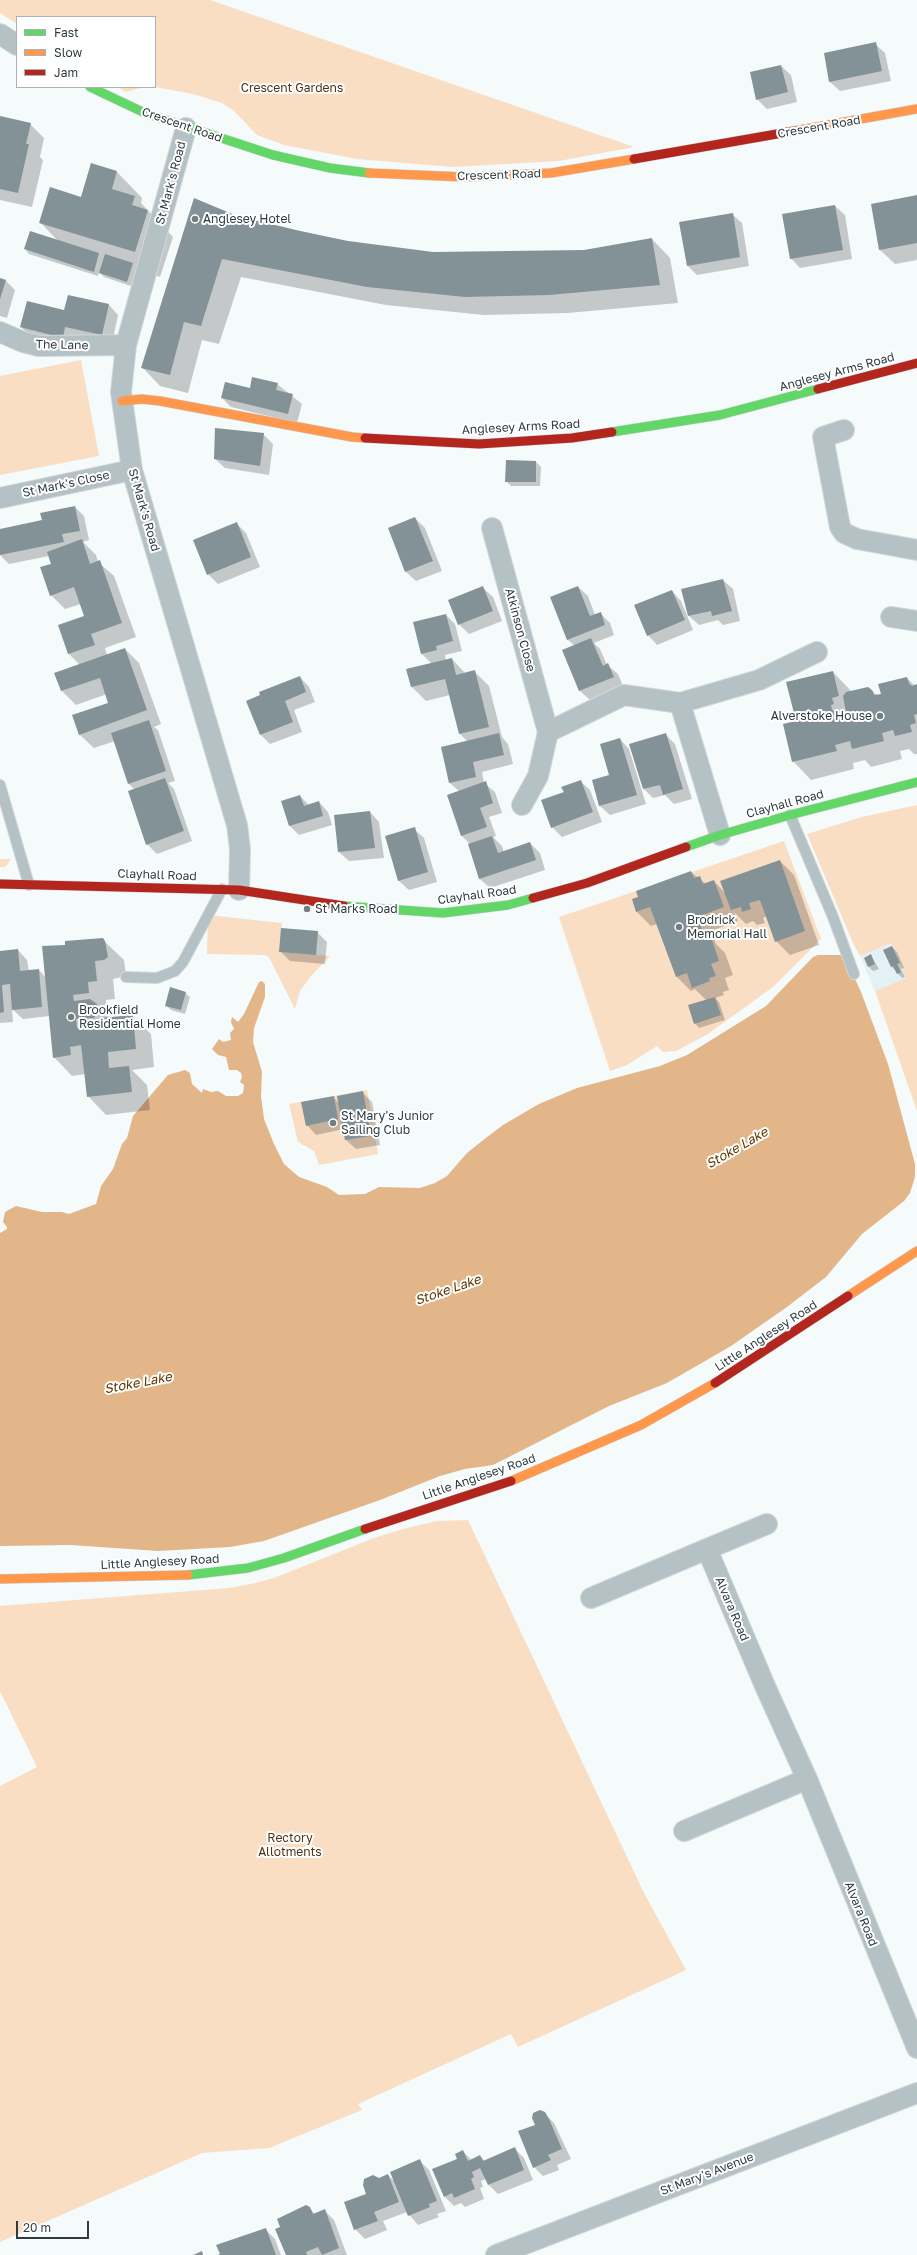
<!DOCTYPE html>
<style>
body{margin:0}
#map{position:relative;width:917px;height:2255px;overflow:hidden;background:#f5fafb;font-family:"Golos Text",sans-serif}
canvas{display:block}
.legend{position:absolute;left:16px;top:16px;width:140px;height:72px;box-sizing:border-box;background:#fff;border:1px solid #abb1b3;margin:0;padding:5px 7px;list-style:none;font-size:12px;color:#2d3c41}
.legend li{display:flex;align-items:center;gap:8px;height:20px}
.legend b{width:20px;border:1px solid #abb1b3}
.scale{position:absolute;left:16px;top:2221px;width:73px;height:18px;box-sizing:border-box;border:2px solid #2d3c41;border-top:0;padding-left:5px;font-size:12px;line-height:14px;white-space:nowrap;color:#2d3c41;-webkit-text-stroke:3px #fff;paint-order:stroke}
</style>
<div id="map">
<canvas width="917" height="2255"></canvas>
<ul class="legend">
<li><b style="height:5px;background:#63d668"></b>Fast</li>
<li><b style="height:5px;background:#ff974d"></b>Slow</li>
<li><b style="height:5px;background:#b3261e"></b>Jam</li>
</ul>
<div class="scale">20 m</div>
</div>
<script>
const g = document.querySelector('canvas').getContext('2d');
g.lineJoin = 'round';
function fill(path, color) {
  g.fillStyle = color;
  g.fill(path, 'evenodd');
}
function shape(rows) {
  const path = new Path2D();
  for (const r of rows) {
    path.moveTo(r[0], r[1]);
    for (let i = 2; i < r.length; i += 2) path.lineTo(r[i], r[i + 1]);
  }
  return path;
}
function strokePath(path, color, width, dash) {
  g.strokeStyle = color;
  g.lineWidth = width;
  g.lineCap = dash ? 'butt' : 'round';
  g.setLineDash(dash || []);
  g.stroke(path);
}
function write(font, color, halo, rows, align = 'center') {
  g.font = font + ' "Golos Text",sans-serif';
  g.lineWidth = 4;
  g.setLineDash([]);
  g.textBaseline = 'middle';
  g.strokeStyle = halo;
  g.fillStyle = color;
  for (const [text, x, y, turn = 0] of rows) {
    g.save();
    g.translate(x, y);
    g.rotate((+turn || 0) * Math.PI / 180);
    g.textAlign = isNaN(turn) ? turn : align;
    if (halo) g.strokeText(text, 0, 0);
    g.fillText(text, 0, 0);
    g.restore();
  }
}
fill(shape([
 [891,943,906,978,875,991,860,956]
]), '#e3f0f4');
fill(shape([
 [0,0,210,0,634,147,559,161,453,167,357,159,284,145,257,135,233,110,222,103,193,94,155,87,155,17,17,17,17,24,0,13],
 [118,87,144,87,126,92],
 [81,360,99,456,0,475,0,376],
 [917,805,917,1111,875,991,906,978,900,963,891,943,860,956,853,943,807,834,862,817],
 [784,841,821,939,773,987,708,1034,676,1051,663,1052,657,1046,627,1065,610,1071,559,917],
 [0,859,11,859,5,867,0,867],
 [208,915,282,923,280,952,330,956,310,977,300,991,295,1009,269,957,265,955,207,954],
 [367,1090,378,1154,319,1165,314,1151,298,1142,289,1104],
 [468,1520,644,1893,686,1970,518,2047,511,2034,358,2104,362,2110,269,2148,202,2153,0,2242,0,1786,37,1767,0,1691,0,1606,229,1588,251,1584,274,1578,374,1538,403,1529,437,1521]
]), '#f9dec3');
fill(shape([
 [818,955,844,955,861,992,888,1064,915,1164,915,1177,910,1193,904,1201,862,1234,826,1277,787,1307,731,1346,667,1383,609,1406,493,1465,465,1469,440,1476,380,1500,264,1541,230,1547,158,1551,71,1545,0,1546,0,1233,7,1229,7,1227,3,1222,5,1212,16,1206,42,1212,62,1212,69,1214,96,1204,101,1186,113,1169,122,1144,127,1138,133,1116,168,1075,185,1070,190,1073,192,1084,202,1093,203,1089,211,1092,218,1091,226,1096,238,1096,243,1093,244,1085,240,1082,242,1077,241,1073,237,1070,229,1070,226,1057,218,1055,212,1049,219,1039,223,1042,231,1040,230,1033,234,1029,231,1022,232,1017,238,1022,244,1014,259,982,262,981,265,984,265,997,254,1028,253,1042,262,1072,261,1096,264,1119,274,1144,284,1164,299,1177,327,1187,339,1195,365,1194,379,1187,420,1188,435,1183,447,1176,467,1153,482,1141,503,1125,539,1104,577,1088,660,1066,687,1055,766,1006,813,957]
]), '#e2b688');
fill(shape([
 [875,44,885,53,891,81,840,91,830,82],
 [781,66,791,75,797,102,767,109,757,99],
 [0,117,30,124,44,138,40,157,43,160,32,207,0,200],
 [91,164,117,172,142,198,141,203,173,237,160,277,137,269,131,286,104,277,99,272,98,276,29,254,25,249,59,242,40,222,81,198],
 [917,196,917,260,895,264,880,250],
 [835,206,845,215,852,259,800,268,791,258],
 [732,214,742,223,749,266,697,275,688,266],
 [237,216,347,242,433,253,584,251,652,239,670,258,678,303,568,313,484,315,386,305,241,277,219,344,202,340,188,393,160,386,142,367],
 [0,279,5,280,15,290,7,318,0,316],
 [68,296,109,305,118,315,112,344,31,337,21,327,65,311],
 [277,384,302,404,297,423,231,407,222,398,250,389],
 [263,434,273,444,269,475,225,468,215,459],
 [536,462,541,467,540,486,511,486,506,481],
 [75,507,84,516,89,540,83,542,96,555,98,562,114,576,136,637,105,648,107,655,125,649,139,663,161,724,154,727,158,730,175,781,168,783,174,789,192,841,157,854,147,844,135,790,129,784,115,741,94,748,79,734,110,703,107,694,76,705,62,691,56,673,80,665,69,654,59,626,85,616,81,604,65,609,51,595,52,564,49,556,9,564,0,555,0,530,43,521],
 [415,518,425,528,442,571,416,581,406,572,389,528],
 [236,523,246,533,260,567,218,584,208,574],
 [723,580,733,589,740,621,723,625,718,620,699,625,689,616],
 [578,587,588,596,595,615,600,613,610,623,614,635,594,643,600,649,607,665,618,674,623,686,590,700,580,691,563,651,575,646,568,640,552,597],
 [483,588,493,597,502,621,469,634,459,624],
 [672,591,681,601,693,630,657,645,648,635],
 [446,615,455,624,462,651,445,655,446,661,452,659,466,674,475,672,489,686,502,737,508,744,513,764,482,772,484,783,495,792,502,813,489,817,496,836,493,837,502,846,504,852,530,843,540,853,545,870,490,888,480,879,470,844,461,835,459,791,450,783,442,748,468,742,460,734,450,695,426,701,411,686,432,664,422,654,414,623],
 [833,672,852,692,872,690,877,696,882,695,907,678,915,686,917,685,917,754,914,754,909,749,900,751,902,759,871,767,865,760,853,763,854,769,811,780,793,761,797,722],
 [300,677,309,687,315,702,294,710,302,732,270,744,261,735,247,701],
 [665,734,675,744,692,799,674,804,665,795,653,798,644,789,630,745],
 [620,739,629,749,646,804,610,815,600,806,593,781,610,776],
 [580,781,590,790,602,822,562,837,552,827,565,793],
 [300,796,309,805,319,802,328,812,332,825,299,835,290,826,282,802],
 [370,812,379,822,384,858,349,861,339,852],
 [414,829,424,838,437,882,409,890,399,881],
 [780,861,794,875,819,945,790,955,776,941,767,916,763,918,765,923,757,925,753,921,746,924,734,912,738,921,711,931,716,944,725,953,733,975,725,978,729,990,723,992,724,995,715,998,719,1002,725,1020,699,1028,695,1023,706,1000,695,989,691,991,677,977,657,924,651,926,637,912,633,900,691,872,706,884,714,881,725,893],
 [317,932,327,942,325,964,290,961,280,951],
 [102,939,124,960,126,976,113,979,115,999,106,1000,107,1012,104,1012,110,1018,132,1016,151,1034,154,1067,132,1070,147,1085,150,1110,106,1115,88,1096,85,1074,72,1076,54,1057,50,1016,23,1019,12,1009,13,1022,0,1023,0,952,18,950,27,960,29,971,39,970,46,978,66,945],
 [892,947,897,952,904,968,901,969,905,977,902,978,891,966],
 [871,956,879,969,873,971,869,967],
 [185,993,190,997,185,1014,171,1010,166,1005],
 [362,1092,372,1102,380,1145,356,1149,346,1140,344,1129,316,1135,307,1125,333,1097,340,1104],
 [544,2113,554,2123,571,2159,557,2165,559,2170,543,2176,534,2167,536,2125],
 [515,2149,524,2158,533,2180,498,2194,489,2185,486,2179,481,2181,483,2187,480,2188,484,2199,465,2207,461,2203,454,2206,445,2197,458,2159,463,2152,472,2160,480,2156,485,2161],
 [420,2161,429,2170,446,2211,437,2214,439,2217,418,2225,407,2212,383,2221,387,2230,365,2239,355,2229,367,2194,379,2179,388,2175,396,2183],
 [309,2208,315,2214,324,2210,334,2220,347,2255,287,2255],
 [265,2229,275,2239,281,2255,219,2255]
]), '#0003');
fill(shape([
 [876,42,882,71,829,82,824,53],
 [781,65,788,92,756,100,750,72],
 [0,116,31,123,26,144,29,144,18,193,0,189],
 [91,163,117,171,112,189,135,196,132,205,148,210,135,252,39,223,50,187,81,197],
 [917,195,917,243,879,250,871,204],
 [194,198,237,216,300,231,348,241,433,252,584,250,652,238,660,285,549,295,465,297,367,287,222,259,201,326,184,322,170,375,141,368],
 [835,205,843,250,790,259,782,214],
 [733,213,740,257,687,266,679,222],
 [30,231,99,253,94,272,24,249],
 [105,254,133,263,127,282,99,273],
 [0,278,6,280,0,299],
 [68,295,109,304,102,335,65,327,63,338,20,327,27,301,64,310],
 [252,377,278,383,276,390,293,394,288,414,221,398,225,382,250,388],
 [215,428,264,433,260,466,214,459],
 [506,460,536,461,536,482,505,482],
 [75,506,80,531,62,534,64,542,0,555,0,529,42,520,40,513],
 [415,517,433,561,405,572,388,528],
 [237,522,251,557,207,575,193,540],
 [82,539,90,564,100,560,122,623,91,634,95,645,68,654,58,625,84,616,74,587,50,596,40,567,51,564,47,552],
 [723,579,732,611,712,616,711,611,688,616,681,589],
 [483,586,493,611,458,625,448,600],
 [578,586,590,616,601,612,605,625,567,640,550,597],
 [672,590,685,620,647,636,634,605],
 [446,614,453,641,436,646,437,650,421,654,413,622],
 [591,638,603,666,608,663,614,677,579,691,562,650],
 [125,648,147,710,79,735,72,715,108,703,100,678,61,691,54,673],
 [452,658,456,675,475,670,489,727,459,734,445,679,411,687,406,669],
 [833,671,839,696,832,698,834,704,831,705,832,710,839,714,840,718,847,717,843,696,846,692,868,687,872,690,874,695,881,694,878,684,907,677,909,683,912,686,917,684,917,714,914,715,916,723,910,725,912,732,895,736,893,730,882,733,884,741,852,749,850,741,835,745,837,751,792,762,783,724,796,721,786,682],
 [300,676,306,692,285,701,293,722,260,735,246,701,260,695,259,692],
 [149,720,166,771,128,784,111,733],
 [499,733,504,755,473,762,476,777,449,783,441,747],
 [666,733,683,789,663,795,660,785,643,789,629,744],
 [620,738,637,795,599,806,592,780,609,775,600,744],
 [165,778,184,831,146,845,128,791],
 [581,780,593,812,551,828,541,800,564,792,561,787],
 [486,781,493,803,480,808,487,827,461,836,447,795],
 [300,795,304,806,319,801,323,816,289,826,281,801],
 [370,811,375,848,338,852,334,815],
 [415,827,428,872,398,881,385,836],
 [492,836,498,853,530,842,536,860,479,879,468,844],
 [780,860,805,931,775,942,760,900,749,903,751,909,742,912,741,907,731,910,720,881],
 [691,871,694,878,700,876,703,884,714,880,724,907,697,917,706,939,711,937,719,961,711,964,716,976,709,978,710,981,692,988,687,973,676,977,650,907,636,912,632,899,638,897,636,891],
 [281,928,318,931,316,955,279,952],
 [103,938,105,941,108,957,104,960,95,961,97,981,88,982,89,993,73,995,74,1001,90,999,97,1004,98,1011,94,1018,76,1019,77,1028,102,1025,101,1018,133,1015,136,1049,108,1052,109,1068,129,1066,132,1092,87,1097,81,1045,70,1047,71,1055,53,1058,42,946,65,945,65,941],
 [892,946,900,963,897,964,901,972,897,974,893,966,891,967,883,950],
 [18,949,20,971,39,969,42,1007,12,1010,10,984,2,985,4,1012,0,1013,0,951],
 [871,954,875,964,868,967,864,958],
 [170,987,186,992,181,1010,165,1006],
 [715,997,721,1015,694,1024,688,1005],
 [363,1091,371,1136,345,1140,337,1096],
 [334,1096,338,1119,306,1126,301,1102],
 [540,2110,545,2112,549,2119,562,2149,548,2155,551,2160,533,2168,518,2131,535,2125,532,2118,533,2113],
 [515,2147,524,2170,488,2185,480,2168,472,2172,474,2177,471,2179,475,2189,454,2198,452,2193,444,2197,432,2169,457,2159,455,2154,463,2150,468,2161,480,2155,483,2161],
 [420,2159,437,2201,429,2204,430,2207,408,2216,390,2172],
 [388,2174,399,2202,374,2212,378,2221,354,2230,344,2202,366,2194,363,2185,364,2179,373,2175,379,2178],
 [306,2205,310,2207,313,2214,325,2209,339,2248,322,2255,318,2247,306,2252,307,2255,286,2255,275,2229,280,2227,277,2219],
 [266,2228,276,2255,217,2255,220,2254,216,2245],
 [202,2251,203,2255,193,2255]
]), '#839296');
const lane = shape([
 [0,785,29,885],
 [790,815,833,917,854,974],
 [126,977,157,978,175,971,183,962,222,889]
]);
const street = shape([
 [0,34,17,45],
 [186,128,126,345,121,392,132,470,237,825,240,849,239,890],
 [0,332,23,342,39,346,126,345],
 [844,430,823,437,840,527,844,533,857,539,917,550],
 [0,498,132,470],
 [492,528,548,732,538,776,522,805],
 [891,617,917,621],
 [680,703,720,835],
 [548,732,624,695,680,703,759,680,817,652],
 [707,1549,767,1524],
 [591,1598,707,1549,765,1686,807,1779,917,2048],
 [684,1831,807,1779],
 [496,2255,917,2093]
]);
const fast = shape([
 [90,87,145,113,273,155,330,168,369,173],
 [612,432,720,415,818,389],
 [686,847,720,835,790,815,917,782],
 [344,906,443,913,508,905,533,898],
 [188,1575,248,1568,284,1558,365,1529]
]);
const slow = shape([
 [794,131,917,109],
 [369,173,465,177,551,173,634,159],
 [122,401,142,399,160,401,352,437,365,438],
 [848,1296,917,1251],
 [511,1481,641,1425,715,1383],
 [0,1579,188,1575]
]);
const jam = shape([
 [634,159,794,131],
 [818,389,917,363],
 [365,438,479,444,572,438,612,432],
 [0,884,239,890,344,906],
 [533,898,587,883,686,847],
 [715,1383,848,1296],
 [365,1529,511,1481]
]);
strokePath(lane, '#d2d7d9', 12);
strokePath(street, '#d2d7d9', 22);
strokePath(fast, '#d2d7d9', 10);
strokePath(slow, '#d2d7d9', 10);
strokePath(jam, '#d2d7d9', 10);
strokePath(lane, '#b4c1c5', 10);
strokePath(street, '#b4c1c5', 20);
strokePath(fast, '#63d668', 9);
strokePath(slow, '#ff974d', 9);
strokePath(jam, '#b3261e', 9);
for (const [x, y, r, color] of [
 [195,219,4,"#737e82"],
 [880,716,4,"#737e82"],
 [307,909,4,"#737e82"],
 [679,927,4,"#737e82"],
 [71,1017,4,"#737e82"],
 [333,1123,4,"#737e82"]
]) {
  const dot = new Path2D();
  dot.arc(x, y, r, 0, 2 * Math.PI);
  g.fillStyle = color;
  g.fill(dot);
  strokePath(dot, '#fff', 1.5);
}
write('12px', '#4e3316', '#fff', [
 ["Crescent Gardens",292,88],
 ["Rectory",290,1838],
 ["Allotments",290,1852]
]);
write('12px', '#2d3c41', '#fff', [
 ["Crescent Road",182,125,19],
 ["Crescent Road",819,127,-10],
 ["Crescent Road",499,175,-2],
 ["St Mark's Road",171,183,-75],
 ["The Lane",62,345,1],
 ["Anglesey Arms Road",837,372,-15],
 ["Anglesey Arms Road",521,427,-3],
 ["St Mark's Close",66,484,-12],
 ["St Mark's Road",144,510,74],
 ["Atkinson Close",520,630,75],
 ["Clayhall Road",785,804,-15],
 ["Clayhall Road",157,875,2],
 ["Clayhall Road",477,895,-8],
 ["Little Anglesey Road",766,1336,-33],
 ["Little Anglesey Road",479,1477,-19],
 ["Little Anglesey Road",160,1562,-3],
 ["Alvara Road",732,1609,67],
 ["Alvara Road",861,1914,68],
 ["St Mary's Avenue",707,2174,-21]
]);
write('12px', '#2d3c41', '#fff', [
 ["Anglesey Hotel",203,219],
 ["Alverstoke House",872,716,"right"],
 ["St Marks Road",315,909],
 ["Brodrick",687,920],
 ["Memorial Hall",687,934],
 ["Brookfield",79,1010],
 ["Residential Home",79,1024],
 ["St Mary's Junior",341,1116],
 ["Sailing Club",341,1130]
], 'left');
write('italic 13px', '#603600', '#fff', [
 ["Stoke Lake",737,1148,-30],
 ["Stoke Lake",448,1290,-19],
 ["Stoke Lake",138,1383,-11]
]);
</script>
